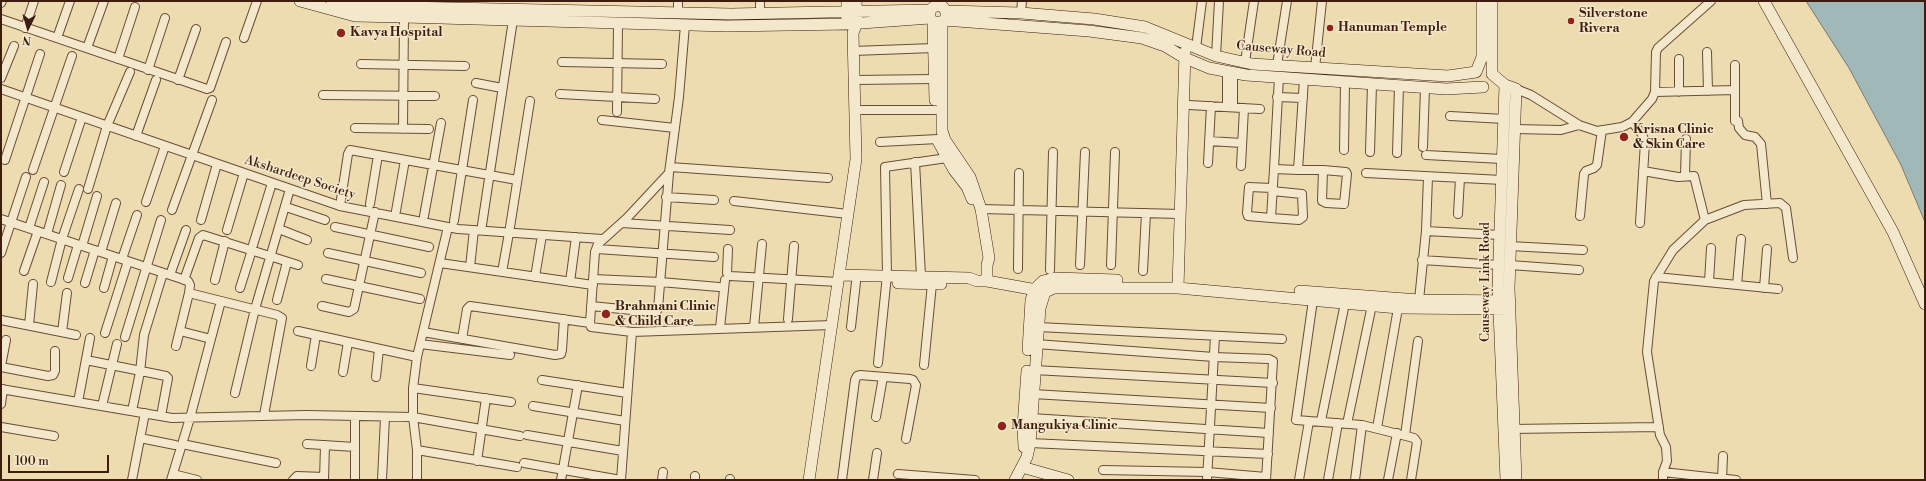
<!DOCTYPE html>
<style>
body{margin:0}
#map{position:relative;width:1926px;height:481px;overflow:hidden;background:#eedcb1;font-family:"Libre Bodoni",serif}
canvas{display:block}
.frame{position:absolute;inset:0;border:2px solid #3e1c0e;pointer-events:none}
.north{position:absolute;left:8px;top:8px;width:40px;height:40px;-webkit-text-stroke:3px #f4e8cc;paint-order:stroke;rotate:185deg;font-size:11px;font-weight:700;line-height:16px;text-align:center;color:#3e1c0e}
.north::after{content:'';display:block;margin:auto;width:14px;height:18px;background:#3e1c0e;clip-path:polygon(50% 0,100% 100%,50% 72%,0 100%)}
.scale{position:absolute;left:8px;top:455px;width:101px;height:18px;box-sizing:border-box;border:2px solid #3e1c0e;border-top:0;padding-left:5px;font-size:12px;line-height:14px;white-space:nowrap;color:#3e1c0e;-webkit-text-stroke:3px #f4e8cc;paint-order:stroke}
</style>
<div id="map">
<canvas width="1926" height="481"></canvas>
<div class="frame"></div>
<div class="north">N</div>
<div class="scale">100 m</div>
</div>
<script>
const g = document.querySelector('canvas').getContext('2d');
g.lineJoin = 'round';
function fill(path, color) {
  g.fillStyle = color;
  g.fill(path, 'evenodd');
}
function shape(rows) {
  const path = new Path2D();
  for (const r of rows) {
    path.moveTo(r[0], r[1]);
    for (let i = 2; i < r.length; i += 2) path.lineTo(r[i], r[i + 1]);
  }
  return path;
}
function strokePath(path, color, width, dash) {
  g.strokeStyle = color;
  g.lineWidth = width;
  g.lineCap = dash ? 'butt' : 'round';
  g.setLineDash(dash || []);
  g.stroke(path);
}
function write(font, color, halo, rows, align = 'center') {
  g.font = font + ' "Libre Bodoni",serif';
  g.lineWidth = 3;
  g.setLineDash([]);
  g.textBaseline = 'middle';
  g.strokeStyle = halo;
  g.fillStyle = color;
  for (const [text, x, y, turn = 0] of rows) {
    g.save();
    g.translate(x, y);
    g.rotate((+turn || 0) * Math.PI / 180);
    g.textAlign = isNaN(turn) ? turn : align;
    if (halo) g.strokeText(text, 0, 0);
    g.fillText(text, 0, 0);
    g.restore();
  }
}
const water = shape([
 [1806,1,1925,1,1925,222,1901,165,1849,68,1806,1]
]);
fill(water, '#a0b8b8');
strokePath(water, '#797a74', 1);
const street = shape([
 [678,1,678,13],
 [760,1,760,13],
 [1,3,2,1],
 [1021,13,1022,1],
 [1,19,207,89,210,88,226,42],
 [685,25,679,97,669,173,627,218,598,244,595,252,590,323,591,327,632,332,832,325],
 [25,28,34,1],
 [57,38,70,1],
 [244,38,257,1],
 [87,48,104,1],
 [1196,48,1202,1],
 [853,51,934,48],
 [1707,52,1708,91],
 [1216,56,1219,1],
 [118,59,135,7],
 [562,62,662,64],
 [1245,62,1254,1],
 [361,64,465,66],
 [1277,65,1287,1],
 [1735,65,1735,121],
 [1315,68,1322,1],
 [148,70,165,18],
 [1279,77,1274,169,1298,170,1304,79],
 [1,78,14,46],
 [178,80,196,29],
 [854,80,934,79],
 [476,83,502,88],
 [1,89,340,206,458,229,602,239],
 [1516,89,1531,95,1579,125,1597,131,1622,127,1632,122,1652,99,1655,92,1656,52,1658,48,1711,1],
 [1655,92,1735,90],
 [1679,92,1679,59],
 [560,94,655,99],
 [323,95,435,96],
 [1277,97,1303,98],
 [1189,105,1260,109],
 [1227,107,1227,71],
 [1233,107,1233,72],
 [855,110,935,110],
 [617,112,618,23],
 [1450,116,1504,119],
 [602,120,675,128],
 [1738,121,1739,128,1745,135,1755,137,1761,144,1767,204],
 [1632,122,1642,134,1645,142,1640,223],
 [355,128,429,129],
 [403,129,404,17],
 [1514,129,1561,130,1579,125],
 [136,136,156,80],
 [1209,141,1242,143],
 [880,142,938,139],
 [1423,147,1425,88],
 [1344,150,1345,82],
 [1370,152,1372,84],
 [1397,153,1399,86],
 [1426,155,1502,159],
 [5,160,40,54],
 [915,162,921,276],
 [1208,163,1211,106],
 [1241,166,1244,108],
 [670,167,828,178],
 [33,170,72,56],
 [1298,170,1323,170,1346,172,1347,174,1344,204,1326,203,1322,201,1323,170],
 [1643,171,1678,177,1694,176,1705,220],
 [64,172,82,117],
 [1366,173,1502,180],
 [1685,176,1686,139],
 [1272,188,1249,187,1247,213,1248,216,1271,218,1274,169],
 [88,189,107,126,130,72],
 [666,197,714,200],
 [734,201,848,214],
 [146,202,165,146],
 [370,204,378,155],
 [340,206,348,154,350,150,517,180],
 [286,207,325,220],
 [981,209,1180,214],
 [172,210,212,100],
 [396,211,405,160],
 [1458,214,1460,178],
 [424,216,441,123],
 [1580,216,1584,174,1586,171,1594,168,1597,165,1602,130],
 [1271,218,1299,220,1303,217,1302,194,1272,191],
 [1,219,188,281,190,285,189,293,176,346],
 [201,220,217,164],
 [454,221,473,100],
 [622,223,730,230],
 [482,225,513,20],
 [335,227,429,247],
 [448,227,417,357,413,388,413,417,520,436],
 [510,227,530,101],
 [29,228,44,182],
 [279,229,307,240],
 [227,230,244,173],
 [1426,231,1500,235],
 [47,234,61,185],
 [253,245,272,183],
 [82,246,97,196],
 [1510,246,1583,250],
 [597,249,714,257],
 [728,249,727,273,730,276,838,282],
 [101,252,116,203],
 [1,253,26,177],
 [328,253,421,273],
 [122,259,137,215],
 [1422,260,1499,265],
 [440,263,593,285],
 [1080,265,1085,152],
 [1111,265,1115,152],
 [1510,265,1579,270],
 [470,267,474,230],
 [1018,269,1019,173],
 [1050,270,1053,152],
 [24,271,38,231],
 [1143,271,1146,213],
 [502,272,509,233],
 [170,275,186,230],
 [535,277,542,235],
 [1656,277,1778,289],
 [68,278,78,245],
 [326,279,420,299],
 [593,279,660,282,719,287],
 [184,280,199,238,203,235,298,265],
 [215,280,225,241],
 [51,282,62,239,79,189],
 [570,282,576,237],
 [1709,282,1711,248],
 [85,283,95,250],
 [1737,285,1741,239],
 [104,288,113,256],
 [240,288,252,250],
 [1764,288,1767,249],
 [189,293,277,315,282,318,264,415],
 [277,300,287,262],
 [1313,300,1296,420,1362,425,1414,438,1417,442,1411,480],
 [1419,300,1426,231,1428,177],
 [322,306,349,312,354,309,375,212],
 [591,306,652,312,656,312,658,309,669,173],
 [788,319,794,246],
 [1,320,76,335],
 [29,325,33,284],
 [754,327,762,244],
 [851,327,856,282],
 [1038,327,1282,339],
 [720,328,725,280],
 [180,331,211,339],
 [298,331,417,357],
 [62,332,67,293],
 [423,332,555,355,561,354,562,350,564,319],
 [105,333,128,261],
 [125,337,161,220],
 [462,339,467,309,470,306,590,323],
 [420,344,510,355],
 [1036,344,1214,357,1269,359,1273,361,1266,480],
 [86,360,166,376,168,378,161,416],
 [878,363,887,275,885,167,947,158],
 [924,365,932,284],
 [1,366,6,340],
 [311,366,316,335],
 [1,367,48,376,53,375,55,371,55,351],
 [1034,370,1273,383],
 [343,372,348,342],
 [376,377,379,349],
 [542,380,627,393],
 [413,388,511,402],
 [1,389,172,418,306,415,413,417,417,450,417,480],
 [235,393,255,309,290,189],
 [1033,394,1271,408],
 [78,402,90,338],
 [1,404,3,389],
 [102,406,117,344],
 [533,406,625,421],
 [132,411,140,372,144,335,163,273],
 [876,417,883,377],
 [1031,418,1269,433],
 [1321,421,1345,303],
 [1347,424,1372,305],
 [1,427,54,436],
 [1377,428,1398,308],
 [1510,429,1659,427],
 [527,435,623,451],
 [1405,435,1418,341],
 [140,438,175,445],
 [1030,443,1268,454],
 [182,444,276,463],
 [307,444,355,447],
 [417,450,517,467],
 [477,461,486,398],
 [524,463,621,480],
 [1103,470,1207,472,1266,477],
 [1663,472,1736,480],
 [173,474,197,480],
 [898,474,975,480],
 [132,480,145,413],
 [171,480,190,418,221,301],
 [293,480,297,476,324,477],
 [324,480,325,445],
 [355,480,355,416],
 [382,480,385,417],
 [561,480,578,385],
 [621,480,632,332],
 [662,480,663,472],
 [695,480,695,476],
 [730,480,730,479],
 [842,480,855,380,857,376,860,375,910,379,913,380,916,385,906,439],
 [873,480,877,453],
 [1207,480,1215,336],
 [1299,480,1309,421],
 [1328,480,1338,423],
 [1355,480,1362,425],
 [1388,480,1397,433],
 [1663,480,1663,472,1667,461,1666,447,1660,435,1647,352,1654,281,1673,250,1705,220,1744,205,1780,203,1786,208,1793,258],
 [1722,480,1723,456]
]);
const secondary = shape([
 [300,1,355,16,404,17,727,26,848,24,930,18],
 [332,1,357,6,731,14,930,10],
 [847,1,847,19],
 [1492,1,1492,74,1505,85,1516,89,1509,288,1516,480],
 [1764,1,1893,232,1925,304],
 [946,11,946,18,942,22,933,22,930,18,930,10,936,5,942,6,946,11,1021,13,1094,19,1145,27,1216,56,1252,64,1448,76,1476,72,1482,57,1482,1],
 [944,20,1089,31,1142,38,1165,46,1185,58,1209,68,1246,75,1446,89,1483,87],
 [933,22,935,100],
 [942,22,942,131,945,140,970,177,981,209,989,258,987,265,987,281],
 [1505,85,1498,287,1506,480],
 [938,141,954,170,967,187,972,199],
 [839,275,969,278,977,281,987,281,1042,291],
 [898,283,941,284],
 [1178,288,1185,52],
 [1300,291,1419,300,1510,301],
 [1028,350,1031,300,1035,289,1043,281,1055,278,1117,280],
 [1024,447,1023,427,1027,371],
 [1022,467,1068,480],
 [809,480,856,159,853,33,857,23,856,1],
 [1015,480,1027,457,1030,443,1040,308,1045,292,1054,288,1178,288,1398,308,1510,309]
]);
strokePath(street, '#6a4c37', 10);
strokePath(secondary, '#3e1c0e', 12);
strokePath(street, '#f4e8cc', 8);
strokePath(secondary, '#f4e8cc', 11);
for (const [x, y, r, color] of [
 [1571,21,4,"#8f2418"],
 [1330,28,4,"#8f2418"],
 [341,33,5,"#8f2418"],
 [1624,137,5,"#8f2418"],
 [606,314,5,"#8f2418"],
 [1002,426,5,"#8f2418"]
]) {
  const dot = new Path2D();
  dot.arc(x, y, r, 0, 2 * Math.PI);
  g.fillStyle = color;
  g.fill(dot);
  strokePath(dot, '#f4e8cc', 1.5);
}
write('bold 13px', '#3e1c0e', '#f4e8cc', [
 ["Silverstone",1579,14],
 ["Rivera",1579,29],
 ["Hanuman Temple",1338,28],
 ["Kavya Hospital",350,33],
 ["Krisna Clinic",1633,130],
 ["& Skin Care",1633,145],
 ["Brahmani Clinic",615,307],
 ["& Child Care",615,322],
 ["Mangukiya Clinic",1011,426]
], 'left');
write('13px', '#3e1c0e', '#f4e8cc', [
 ["Causeway Road",1281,50,5],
 ["Akshardeep Society",300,178,18],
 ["Causeway Link Road",1486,282,-90]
]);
</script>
